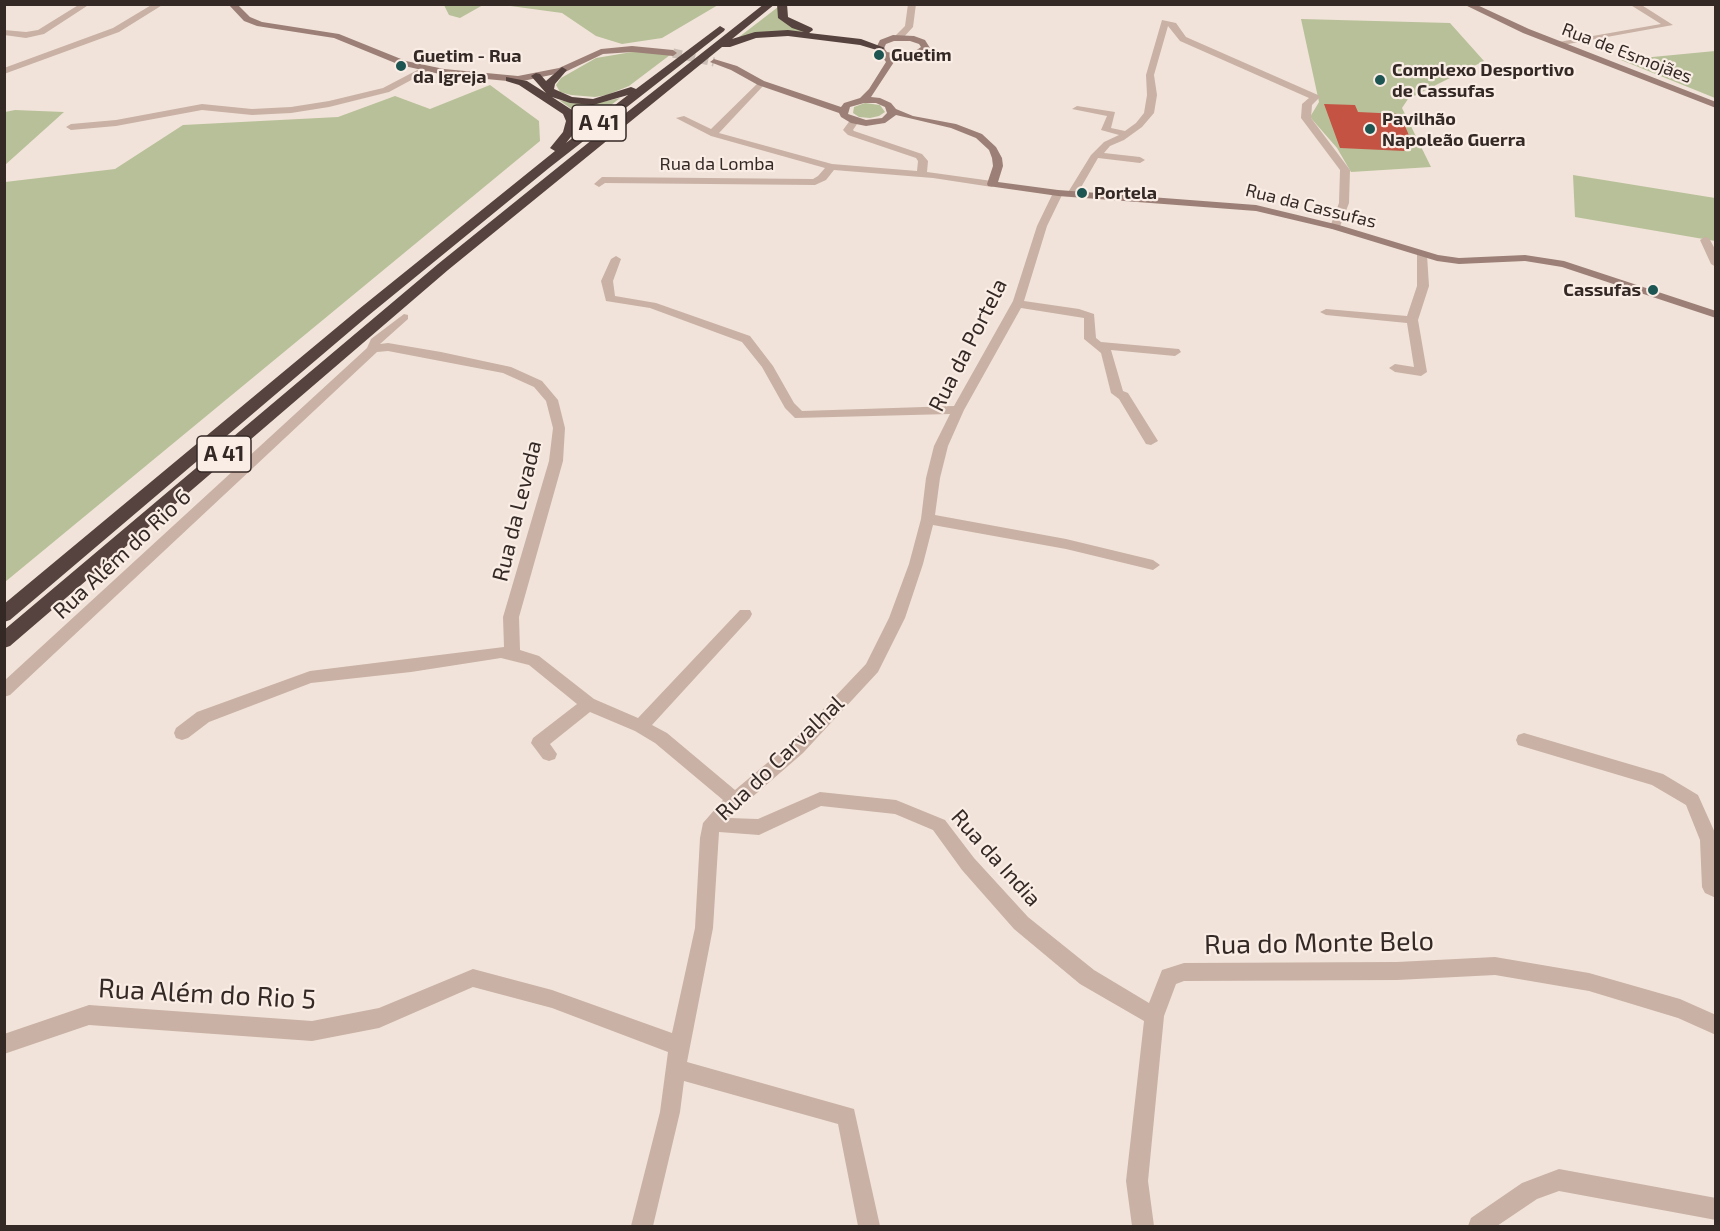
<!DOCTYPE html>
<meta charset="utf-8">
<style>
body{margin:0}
#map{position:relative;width:1720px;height:1231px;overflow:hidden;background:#f1e3d9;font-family:"Exo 2",sans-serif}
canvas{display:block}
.frame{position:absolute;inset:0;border:6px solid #352926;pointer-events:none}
</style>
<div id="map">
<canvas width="1720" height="1231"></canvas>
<div class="frame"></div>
</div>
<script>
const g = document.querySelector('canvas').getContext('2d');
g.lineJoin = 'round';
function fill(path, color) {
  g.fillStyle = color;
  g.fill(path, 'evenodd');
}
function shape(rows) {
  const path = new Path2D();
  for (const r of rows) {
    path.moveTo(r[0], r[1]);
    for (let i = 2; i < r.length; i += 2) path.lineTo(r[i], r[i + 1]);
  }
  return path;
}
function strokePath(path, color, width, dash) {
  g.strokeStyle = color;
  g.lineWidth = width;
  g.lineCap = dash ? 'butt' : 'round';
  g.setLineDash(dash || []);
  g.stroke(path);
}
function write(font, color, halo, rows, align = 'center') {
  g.font = font + ' "Exo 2",sans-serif';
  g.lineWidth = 4.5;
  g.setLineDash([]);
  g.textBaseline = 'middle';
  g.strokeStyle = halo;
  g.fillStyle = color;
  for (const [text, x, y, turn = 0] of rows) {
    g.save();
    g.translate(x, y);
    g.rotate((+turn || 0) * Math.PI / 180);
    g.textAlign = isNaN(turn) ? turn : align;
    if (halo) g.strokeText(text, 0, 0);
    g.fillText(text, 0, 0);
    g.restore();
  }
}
fill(shape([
 [444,5,483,5,460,18,449,15],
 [503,5,718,5,662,38,622,44,596,36,562,13],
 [778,7,778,12,804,31,814,34,793,31,739,37],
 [1301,19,1450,23,1484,61,1408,99,1402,108,1431,167,1351,172,1337,148,1310,117,1319,102],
 [638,51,670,55,629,86,607,95,595,97,571,95,560,92,556,85,561,78,596,58],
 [1715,51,1715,98,1621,60],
 [490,85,539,121,540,141,5,582,5,182,115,169,183,125,338,117,395,96,430,109],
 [620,98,578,131,579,123,577,113,559,100,575,103,597,103],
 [865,103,880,105,885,112,879,116,870,118,859,117,853,113,854,107],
 [15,110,64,112,5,165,5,112],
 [1573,175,1715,198,1715,241,1575,217]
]), '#b8c099');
fill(shape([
 [1324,104,1355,105,1358,112,1400,114,1413,145,1402,144,1405,151,1340,148]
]), '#c55343');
strokePath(shape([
 [673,53,714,62]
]), '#cbbeb5', 9, [9, 4.5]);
fill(shape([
 [80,4,90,4,44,34,26,38,4,35,4,30,26,32,38,30,80,4],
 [153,4,164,4,119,32,4,74,4,68,113,28,153,4],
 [1286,4,1295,4,1291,6,1286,4],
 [1629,4,1640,4,1673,25,1557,46,1553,43,1661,24,1629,4],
 [1162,20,1176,23,1186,37,1318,95,1320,97,1312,105,1311,118,1350,170,1349,203,1339,229,1331,229,1330,227,1339,203,1340,170,1301,118,1302,104,1309,98,1180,41,1168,26,1154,75,1157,95,1154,113,1142,127,1124,140,1110,146,1104,153,1140,157,1145,160,1140,163,1098,158,1076,196,1068,196,1067,194,1091,155,1104,142,1119,135,1101,130,1107,116,1072,109,1077,106,1115,112,1111,128,1125,131,1136,123,1144,113,1147,95,1146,75,1162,20],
 [425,66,429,69,428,71,389,92,329,107,291,113,252,115,202,110,116,126,71,130,66,127,71,124,116,120,202,104,252,109,291,107,329,101,383,88,425,66],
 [761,80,764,81,764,85,719,133,832,164,917,171,918,161,916,158,848,135,843,130,851,119,854,118,859,121,853,130,854,131,922,154,928,161,927,172,992,181,997,184,992,187,933,178,834,170,826,180,815,185,605,183,599,187,594,184,602,177,813,179,818,176,825,168,711,136,676,118,684,116,711,129,761,80],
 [1058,190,1063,193,1047,226,1024,301,1079,309,1094,314,1096,338,1101,342,1179,349,1181,352,1175,356,1111,350,1123,391,1128,393,1158,441,1151,445,1146,444,1119,399,1111,393,1101,353,1084,339,1084,318,1021,308,964,410,948,446,940,478,935,515,1066,539,1153,560,1160,565,1153,570,1066,549,933,525,923,564,905,618,878,672,803,753,728,818,758,819,820,792,896,800,945,820,974,858,1028,917,1094,970,1149,1003,1162,970,1184,963,1397,962,1495,957,1589,973,1680,999,1716,1015,1716,1035,1678,1018,1589,991,1495,975,1397,980,1184,981,1176,984,1164,1016,1148,1181,1154,1226,1132,1226,1126,1181,1144,1021,1080,984,1014,929,962,870,933,830,895,814,821,806,759,835,719,832,713,928,687,1062,854,1109,880,1226,858,1226,838,1124,684,1081,680,1112,653,1226,631,1226,660,1112,668,1052,552,1008,473,987,379,1028,312,1041,89,1025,4,1054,4,1034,89,1005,312,1021,379,1008,473,969,552,990,672,1033,695,928,700,838,703,823,723,800,655,743,635,731,590,712,550,744,557,754,555,759,549,761,543,759,531,743,533,738,577,704,529,665,501,658,411,672,311,683,209,722,188,738,182,740,176,738,174,733,176,728,197,712,310,671,504,647,503,617,549,461,553,428,546,401,534,387,503,373,388,351,377,352,10,695,4,697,4,681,367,348,371,339,404,314,408,315,408,319,380,344,388,343,441,352,511,367,542,381,558,400,565,428,563,461,519,617,520,650,539,656,594,699,638,718,740,610,750,610,752,614,750,618,652,725,667,733,735,790,791,743,866,664,889,618,909,564,921,519,926,478,934,446,950,414,795,418,785,408,762,367,742,342,650,308,606,301,601,281,611,259,616,256,621,259,613,281,615,296,656,303,750,336,773,366,794,403,802,411,954,406,1013,301,1037,226,1053,193,1058,190],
 [1705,237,1709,238,1716,251,1716,267,1711,264,1700,240,1705,237],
 [1422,252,1427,255,1429,286,1418,320,1427,372,1421,376,1395,372,1389,368,1395,364,1414,367,1407,323,1326,315,1320,312,1326,309,1407,316,1417,286,1417,255,1422,252],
 [1524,733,1663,774,1698,795,1716,835,1716,898,1705,893,1702,887,1700,840,1686,805,1652,785,1518,745,1516,740,1518,735,1524,733],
 [1559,1169,1716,1198,1716,1220,1559,1191,1537,1199,1497,1226,1468,1226,1471,1218,1522,1183,1559,1169]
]), '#c9b1a5');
fill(shape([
 [908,4,916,4,913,27,902,39,896,39,896,35,905,26,908,4]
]), '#c9b1a5');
fill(shape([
 [228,4,237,4,250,17,262,22,339,34,406,61,444,69,518,76,559,68,601,49,632,46,673,50,677,53,673,56,632,52,603,54,565,72,518,82,444,75,400,65,334,38,257,26,244,21,228,4],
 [1463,4,1475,4,1529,29,1716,102,1716,108,1523,33,1463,4],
 [893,35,914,36,925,40,930,48,916,58,891,58,894,62,871,97,880,98,891,103,896,109,913,116,956,124,982,134,996,147,1002,158,1003,166,998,182,1058,190,1256,205,1339,225,1438,255,1459,258,1525,255,1564,261,1716,311,1716,318,1562,267,1525,261,1459,264,1437,261,1332,229,1256,211,1058,196,988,186,987,184,993,166,992,158,989,150,976,138,951,128,896,115,885,123,866,126,851,123,841,117,839,113,758,85,731,70,710,62,714,59,737,66,764,81,841,107,844,103,860,98,869,89,886,62,876,48,880,40,893,35],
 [894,41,910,41,919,44,921,47,911,54,898,54,887,52,884,48,886,44,894,41],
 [864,103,876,103,885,107,887,113,882,118,866,120,848,114,850,107,864,103]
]), '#9c8077');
fill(shape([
 [764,4,775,4,732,39,755,32,788,30,804,32,792,28,778,18,777,4,787,4,788,17,812,28,813,30,809,33,861,39,885,48,880,51,860,45,788,36,756,38,730,47,722,47,448,270,10,646,4,648,4,630,438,264,593,139,764,4],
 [720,26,725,29,724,31,549,168,369,315,10,620,4,622,4,604,359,309,555,151,550,148,563,132,566,121,563,114,519,85,506,81,506,77,527,81,546,93,531,76,536,73,540,74,546,81,562,67,567,70,555,84,554,89,572,97,593,99,631,87,636,89,720,26],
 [628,95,566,143,574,133,578,121,572,110,552,97,570,103,593,105,628,95]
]), '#56423e');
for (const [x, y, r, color] of [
 [879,55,6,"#1d5552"],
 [401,66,6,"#1d5552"],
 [1380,80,6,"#1d5552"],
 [1370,129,6,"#1d5552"],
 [1082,193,6,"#1d5552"],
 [1653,290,6,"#1d5552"]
]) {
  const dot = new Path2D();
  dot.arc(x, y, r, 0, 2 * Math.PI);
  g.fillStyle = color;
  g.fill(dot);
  strokePath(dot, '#f9ede5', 2);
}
write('18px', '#352926', '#f9ede5', [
 ["Rua de Esmojães",1627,53,21],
 ["Rua da Lomba",717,164],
 ["Rua da Cassufas",1311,206,14]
]);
write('bold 18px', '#352926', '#f9ede5', [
 ["Guetim",891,55],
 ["Guetim - Rua",413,56],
 ["da Igreja",413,77],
 ["Complexo Desportivo",1392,70],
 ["de Cassufas",1392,91],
 ["Pavilhão",1382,119],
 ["Napoleão Guerra",1382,140],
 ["Portela",1094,193],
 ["Cassufas",1641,290,"right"]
], 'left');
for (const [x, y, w] of [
 [599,123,54],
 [224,454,54]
]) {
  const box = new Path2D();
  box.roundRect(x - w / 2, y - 18, w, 36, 4.5);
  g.fillStyle = '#f9ede5';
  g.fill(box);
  strokePath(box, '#352926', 1.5);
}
write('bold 21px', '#352926', null, [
 ["A 41",599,123],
 ["A 41",224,454]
]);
write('22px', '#352926', '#f9ede5', [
 ["Rua da Portela",968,345,-63],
 ["Rua da Levada",517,511,-76],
 ["Rua Além do Rio 6",122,554,-43],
 ["Rua do Carvalhal",780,758,-44],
 ["Rua da India",996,858,48]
]);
write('27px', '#352926', '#f9ede5', [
 ["Rua do Monte Belo",1319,943,-1],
 ["Rua Além do Rio 5",207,994,3]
]);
</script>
